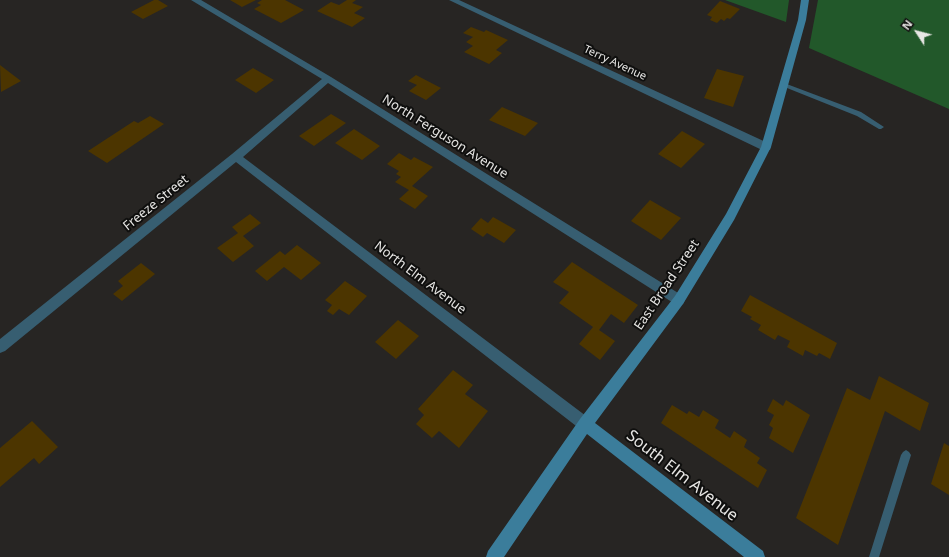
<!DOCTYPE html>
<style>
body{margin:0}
#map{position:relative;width:949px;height:557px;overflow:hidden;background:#272523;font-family:"Noto Sans",sans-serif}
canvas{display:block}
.north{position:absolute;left:897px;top:12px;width:40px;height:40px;-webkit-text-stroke:3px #0f0f0e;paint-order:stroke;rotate:306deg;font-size:11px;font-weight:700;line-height:16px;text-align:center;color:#e7e6e4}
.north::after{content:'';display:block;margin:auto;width:14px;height:18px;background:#e7e6e4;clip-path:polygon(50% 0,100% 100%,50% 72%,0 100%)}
</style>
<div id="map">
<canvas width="949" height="557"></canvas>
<div class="north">N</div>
</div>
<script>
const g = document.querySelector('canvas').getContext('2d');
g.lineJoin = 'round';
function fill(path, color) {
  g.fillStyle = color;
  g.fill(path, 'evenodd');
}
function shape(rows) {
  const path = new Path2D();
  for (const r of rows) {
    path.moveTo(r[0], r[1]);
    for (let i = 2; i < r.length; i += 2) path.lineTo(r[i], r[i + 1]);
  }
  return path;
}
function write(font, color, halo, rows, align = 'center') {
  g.font = font + ' "Noto Sans",sans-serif';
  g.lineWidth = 4;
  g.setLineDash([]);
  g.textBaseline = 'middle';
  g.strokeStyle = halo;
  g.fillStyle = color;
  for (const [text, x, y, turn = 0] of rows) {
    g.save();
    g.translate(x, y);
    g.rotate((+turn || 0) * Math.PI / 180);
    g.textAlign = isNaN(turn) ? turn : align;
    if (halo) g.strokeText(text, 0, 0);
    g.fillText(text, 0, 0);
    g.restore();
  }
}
fill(shape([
 [725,0,789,0,786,22],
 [818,0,949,0,949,109,809,48]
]), '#22582a');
fill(shape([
 [154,0,158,0,168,6,143,19,131,12],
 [230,0,256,0,242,7],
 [262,0,285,0,304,10,281,23,254,9,261,5,257,3],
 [347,0,356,0,352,3,363,7,354,13,365,18,352,27,317,11,331,2,339,5],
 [720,1,740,9,730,19,727,18,724,21,721,19,717,23,710,20,712,17,707,15],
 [471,27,484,32,486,30,508,40,496,50,502,53,489,64,464,52,473,46,466,42,473,37,463,33],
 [0,65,21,81,1,92],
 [253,68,274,80,256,93,235,80],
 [717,69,744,76,733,107,704,98],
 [416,75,441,88,426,100,409,91,417,85,408,81],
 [502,107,538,123,525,136,489,120],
 [331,114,346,123,314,146,299,136],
 [150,116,164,124,107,163,88,151,134,121,138,123],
 [354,129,380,146,362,160,335,143],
 [682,131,705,144,681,168,658,154],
 [399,153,411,160,414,157,433,167,412,186,428,196,415,209,399,199,409,190,395,182,401,177,396,174,399,171,387,164],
 [650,200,681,218,661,240,631,221],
 [250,214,261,223,243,236,254,246,233,262,217,248,238,233,232,227],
 [493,217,516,230,504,243,487,233,483,237,471,229,481,218,488,223],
 [297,245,321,263,301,280,284,267,267,281,255,271,280,251,285,255],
 [572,262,638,305,624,323,611,314,599,330,615,341,600,360,579,344,593,327,559,303,569,292,553,282],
 [141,263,155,274,122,301,113,294,123,286,118,281],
 [345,281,367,296,349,315,339,309,333,315,327,311,332,305,325,300],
 [750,295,837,343,830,359,819,353,817,356,805,350,803,356,787,347,790,341,778,335,775,340,758,330,761,325,750,319,752,317,741,311],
 [398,320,419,336,396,359,375,342],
 [453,370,473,385,465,394,488,411,459,448,439,431,432,438,416,424,424,415,418,409],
 [879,376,929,403,920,431,885,411,838,545,796,518,847,388,870,400],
 [773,399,783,406,786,400,810,415,793,453,769,438,773,428,769,425,774,415,767,411],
 [672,405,687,414,689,411,699,417,703,410,719,420,715,428,730,438,734,431,747,440,744,447,760,458,757,463,767,470,758,488,661,423],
 [32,421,58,447,39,464,34,458,0,487,0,448],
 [944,443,949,446,949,495,931,484]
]), '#4c3500');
fill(shape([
 [784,83,861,112,884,127,881,129,879,129,857,116,782,86,782,84,784,83],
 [906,450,909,452,911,455,879,557,869,557,901,455,903,452,906,450]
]), '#375e71');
fill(shape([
 [191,0,201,0,331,77,683,296,685,300,683,304,679,305,675,304,328,83,243,157,590,419,592,424,590,429,585,431,580,429,236,162,5,351,0,353,0,339,232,154,322,79,191,0],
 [449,0,459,0,770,144,771,147,770,150,762,150,449,0]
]), '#375e71');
fill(shape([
 [801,0,809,0,806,20,771,147,734,220,683,304,595,423,763,551,765,557,744,557,587,434,504,557,486,557,488,551,580,419,675,296,726,214,761,147,798,20,801,0]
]), '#3b7d9b');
write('11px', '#e7e6e4', '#0f0f0e', [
 ["Terry Avenue",615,63,25]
]);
write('13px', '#e7e6e4', '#0f0f0e', [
 ["North Ferguson Avenue",445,137,32],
 ["Freeze Street",156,203,-39],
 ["North Elm Avenue",420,278,37],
 ["East Broad Street",667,285,-56]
]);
write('16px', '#e7e6e4', '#0f0f0e', [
 ["South Elm Avenue",682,476,38]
]);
</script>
